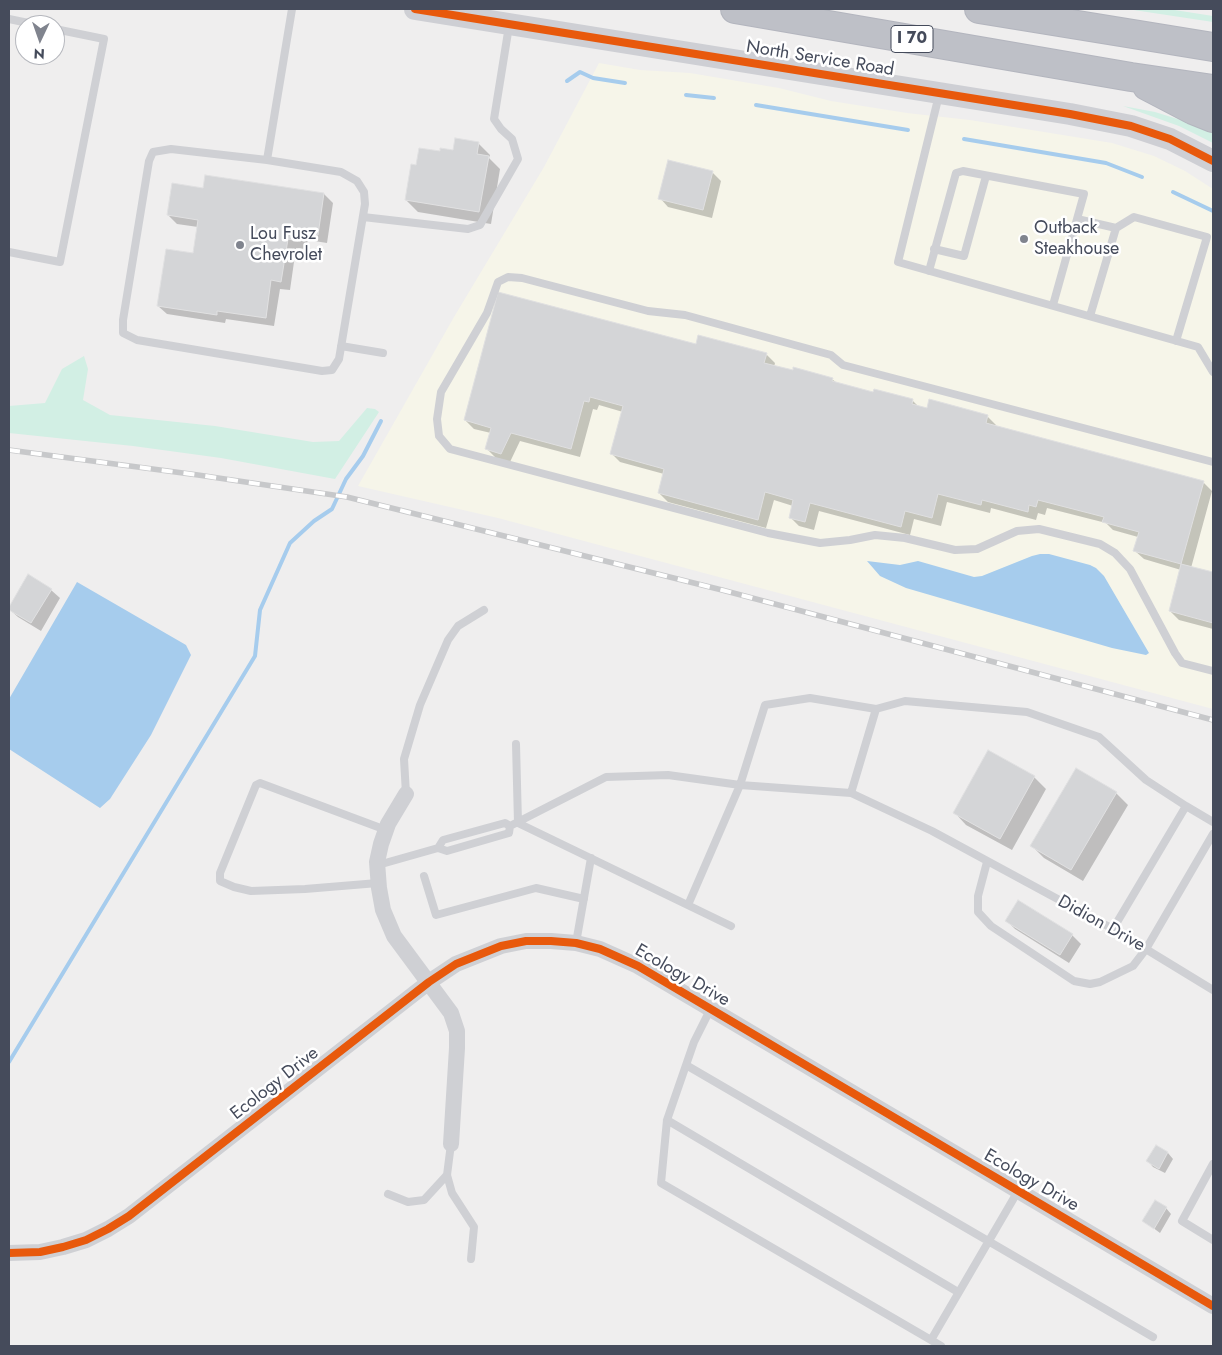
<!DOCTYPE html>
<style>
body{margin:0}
#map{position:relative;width:1222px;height:1355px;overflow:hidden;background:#efeeee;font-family:Jost,sans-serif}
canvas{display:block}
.frame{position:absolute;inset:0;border:10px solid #454b5b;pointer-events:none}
.north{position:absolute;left:15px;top:15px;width:50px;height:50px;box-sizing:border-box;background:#fff;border:1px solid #b5b7bd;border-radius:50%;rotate:183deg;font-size:14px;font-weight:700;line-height:20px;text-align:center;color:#454b5b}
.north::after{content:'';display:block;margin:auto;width:18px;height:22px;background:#80848e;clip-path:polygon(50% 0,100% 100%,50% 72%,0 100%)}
</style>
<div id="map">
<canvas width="1222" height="1355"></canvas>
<div class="frame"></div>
<div class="north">N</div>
</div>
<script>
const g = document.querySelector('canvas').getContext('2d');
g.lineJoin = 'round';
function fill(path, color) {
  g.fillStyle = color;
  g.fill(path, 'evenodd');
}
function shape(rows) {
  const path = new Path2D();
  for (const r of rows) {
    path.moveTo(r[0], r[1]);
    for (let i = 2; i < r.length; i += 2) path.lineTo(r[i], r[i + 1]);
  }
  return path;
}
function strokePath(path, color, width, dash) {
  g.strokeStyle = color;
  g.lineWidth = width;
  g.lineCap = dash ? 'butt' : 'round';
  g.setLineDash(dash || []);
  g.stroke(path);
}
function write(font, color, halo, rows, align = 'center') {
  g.font = font + ' Jost,sans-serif';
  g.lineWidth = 5;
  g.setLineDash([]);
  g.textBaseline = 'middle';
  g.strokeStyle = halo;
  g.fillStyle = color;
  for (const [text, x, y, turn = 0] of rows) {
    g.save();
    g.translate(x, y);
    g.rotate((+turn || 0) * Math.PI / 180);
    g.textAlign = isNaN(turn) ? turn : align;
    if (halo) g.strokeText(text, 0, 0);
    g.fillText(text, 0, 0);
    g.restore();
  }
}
fill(shape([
 [599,63,640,70,690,73,779,88,831,101,907,113,970,120,1112,143,1154,156,1185,171,1213,189,1213,709,498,518,358,486,454,317,544,167]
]), '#f6f5e9');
fill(shape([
 [1127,9,1168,9,1213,16,1213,22],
 [1123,106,1155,112,1213,130,1213,143,1179,126],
 [84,356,88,369,83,400,110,415,215,426,313,442,339,441,367,408,375,409,379,412,335,479,221,458,133,446,9,433,9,406,45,403,62,369]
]), '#d2efe4');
fill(shape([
 [1040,554,1049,554,1090,565,1096,568,1104,576,1149,653,1146,655,1112,648,906,588,880,576,867,561,900,565,918,561,974,577,982,576,1032,556],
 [77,582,186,645,191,655,151,735,110,799,100,808,9,749,9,699]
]), '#a6cced');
fill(shape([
 [478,143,490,155,489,158,500,169,491,224,418,212,406,200,417,167,441,153,454,151],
 [712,172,721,181,712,218,668,207,660,198],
 [206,177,324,194,333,203,327,243,308,240,306,249,296,248,290,290,280,289,274,326,226,319,225,323,167,314,158,306,194,254,198,227,177,224,168,215,204,190],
 [697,346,766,354,775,363,774,367,832,379,838,384,874,394,912,400,919,407,987,416,996,425,995,427,1203,482,1212,491,1191,568,1213,574,1213,629,1179,620,1170,611,1181,570,1144,559,1135,551,1138,537,1113,530,1106,523,1047,508,1045,515,1038,513,1036,520,991,508,990,513,947,502,941,526,914,519,910,535,819,511,814,530,799,526,790,517,793,506,774,500,766,528,668,502,659,493,664,474,620,462,612,454,623,412,599,405,597,410,593,409,580,457,520,441,510,462,496,458,487,449,491,433,474,429,465,420],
 [51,590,60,598,41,631,18,617,9,609],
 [989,752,1034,777,1046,789,1012,850,966,825,955,813],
 [1116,793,1128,805,1083,881,1044,858,1032,846],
 [1007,921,1072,935,1081,944,1069,963,1015,929],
 [1156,1147,1168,1153,1173,1159,1165,1173,1153,1167,1148,1161],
 [1166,1208,1171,1214,1160,1233,1144,1221]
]), '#0003');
strokePath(shape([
 [567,81,580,72,593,78,625,83],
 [686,95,714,98],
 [756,105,908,130],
 [964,139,1106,163,1142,177],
 [1173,192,1213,211],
 [9,1062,255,656,260,610,290,543,314,521,332,509,346,479,363,456,381,421]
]), '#a6cced', 4);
const building = shape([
 [455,138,479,142,477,154,489,156,479,212,405,200,411,164,416,165,419,148,440,151,440,148,453,150,455,138],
 [668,160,713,171,703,210,658,199,668,160],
 [205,175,324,193,318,235,299,232,298,241,288,239,281,282,271,280,266,318,217,311,217,315,157,306,166,249,193,253,198,220,167,215,172,183,203,188,205,175],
 [498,292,696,344,698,335,767,353,764,363,793,370,793,367,833,378,832,381,873,392,874,389,913,399,912,404,927,408,929,399,988,415,986,423,1204,481,1181,564,1133,551,1139,532,1102,522,1104,517,1038,500,1036,507,1029,505,1028,512,982,500,981,505,938,494,932,518,905,511,901,527,810,503,805,522,789,518,793,500,765,492,758,520,658,493,664,469,610,454,623,406,590,397,589,402,584,401,571,449,511,433,501,454,485,449,491,428,464,420,498,292],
 [1181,564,1213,572,1213,623,1169,611,1181,564],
 [28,574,52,589,31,623,9,610,9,607,28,574],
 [988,750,1035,776,1000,839,953,813,988,750],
 [1076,768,1117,792,1071,870,1030,846,1076,768],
 [1018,900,1073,934,1060,955,1005,921,1018,900],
 [1156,1145,1168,1152,1159,1169,1146,1161,1156,1145],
 [1155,1200,1167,1207,1154,1229,1142,1221,1155,1200]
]);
fill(building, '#d4d5d7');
strokePath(building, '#e0e0e1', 1);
const highway = shape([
 [735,9,1131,77,1213,89],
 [979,9,1213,47],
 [1147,86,1193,110,1213,118]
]);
strokePath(highway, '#b3b5be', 30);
strokePath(shape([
 [9,19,38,25],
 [939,95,898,262,1198,347,1213,372],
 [171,149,267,160,341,172,357,181,364,192,365,204,339,359,332,370,322,371,137,340,123,333,123,320,149,161,153,152,171,149],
 [267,160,292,9],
 [363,217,468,229,480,225,518,159,512,139,501,129,494,119,509,26],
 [1116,228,1134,217,1207,237,1176,341],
 [934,249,964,256,986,176],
 [9,252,60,262,104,39,55,29],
 [929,271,956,173,963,171,1084,194,1077,219,1116,228,1090,316],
 [1053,305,1077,219],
 [341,346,383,353],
 [1213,462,843,365,831,355,685,315,648,311,522,278,508,277,498,282,487,313,441,392,437,419,439,436,450,449,768,533,820,543,850,540,875,535,905,538,955,550,977,549,1017,531,1039,529,1100,544,1115,553,1130,569,1175,653,1182,663,1213,671],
 [516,744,518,823],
 [851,793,876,709],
 [406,794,404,759,420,705,448,640,458,626,484,610],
 [518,823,731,926],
 [438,848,443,840,505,823,510,826],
 [987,862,978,896,978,912,991,926,1074,981,1090,984,1100,982,1133,966,1146,949,1213,834],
 [378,865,438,848,447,851,509,833,510,826,606,777,668,775,740,785,851,793,932,831,1113,929,1213,990],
 [424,876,436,915,536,888,584,899],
 [378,883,305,889,251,891,234,887,220,881,220,873,256,785,260,783,386,830],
 [688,905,740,785,765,705,810,698,876,709,905,701,1027,712,1099,737,1146,780,1186,806,1213,822],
 [1113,929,1186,806],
 [576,943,591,858],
 [710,1010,694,1042,667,1120,661,1183,931,1340],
 [686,1065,1153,1337],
 [667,1120,958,1292],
 [451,1144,447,1175,452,1193,474,1227,471,1259],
 [1213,1164,1182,1221,1213,1240],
 [388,1194,408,1202,424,1200,447,1175],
 [941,1346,931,1340,1018,1191]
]), '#cfd0d4', 8);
strokePath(shape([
 [406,794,388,824,381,844,377,862,379,888,383,910,394,936,451,1013,457,1031,457,1048,451,1144],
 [9,1253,40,1252,63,1247,86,1240,108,1229,129,1216,429,982,456,964,501,946,526,941,551,941,576,943,600,949,638,966,1213,1306]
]), '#cfd0d4', 16);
strokePath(shape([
 [415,9,1070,114,1131,126,1170,139,1213,161]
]), '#cecfd4', 22);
strokePath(highway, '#bec0c7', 28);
const rail = shape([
 [9,450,198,475,347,497,722,590,1213,720]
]);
strokePath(rail, '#c7c8ca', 5.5);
strokePath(rail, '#fff', 4, [11]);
strokePath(shape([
 [415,9,1070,114,1131,126,1170,139,1213,161],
 [9,1253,40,1252,63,1247,86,1240,108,1229,129,1216,429,982,456,964,501,946,526,941,551,941,576,943,600,949,638,966,1213,1306]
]), '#e8590c', 8);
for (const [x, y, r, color] of [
 [1024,239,5,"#80848e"],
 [240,245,5,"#80848e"]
]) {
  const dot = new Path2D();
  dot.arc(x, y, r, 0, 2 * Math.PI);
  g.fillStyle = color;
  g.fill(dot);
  strokePath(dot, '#fff', 2);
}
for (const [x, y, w] of [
 [912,39,42]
]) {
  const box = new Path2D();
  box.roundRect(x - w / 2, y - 13.5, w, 27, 4);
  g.fillStyle = '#fff';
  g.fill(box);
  strokePath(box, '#454b5b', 1);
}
write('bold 16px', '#454b5b', null, [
 ["I 70",912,39]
]);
write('18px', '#454b5b', '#fff', [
 ["North Service Road",820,59,9],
 ["Didion Drive",1101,924,29],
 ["Ecology Drive",682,976,30],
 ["Ecology Drive",275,1084,-38],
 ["Ecology Drive",1031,1181,30]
]);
write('18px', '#454b5b', '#fff', [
 ["Outback",1034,229],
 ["Steakhouse",1034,250],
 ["Lou Fusz",250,235],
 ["Chevrolet",250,256]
], 'left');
</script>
